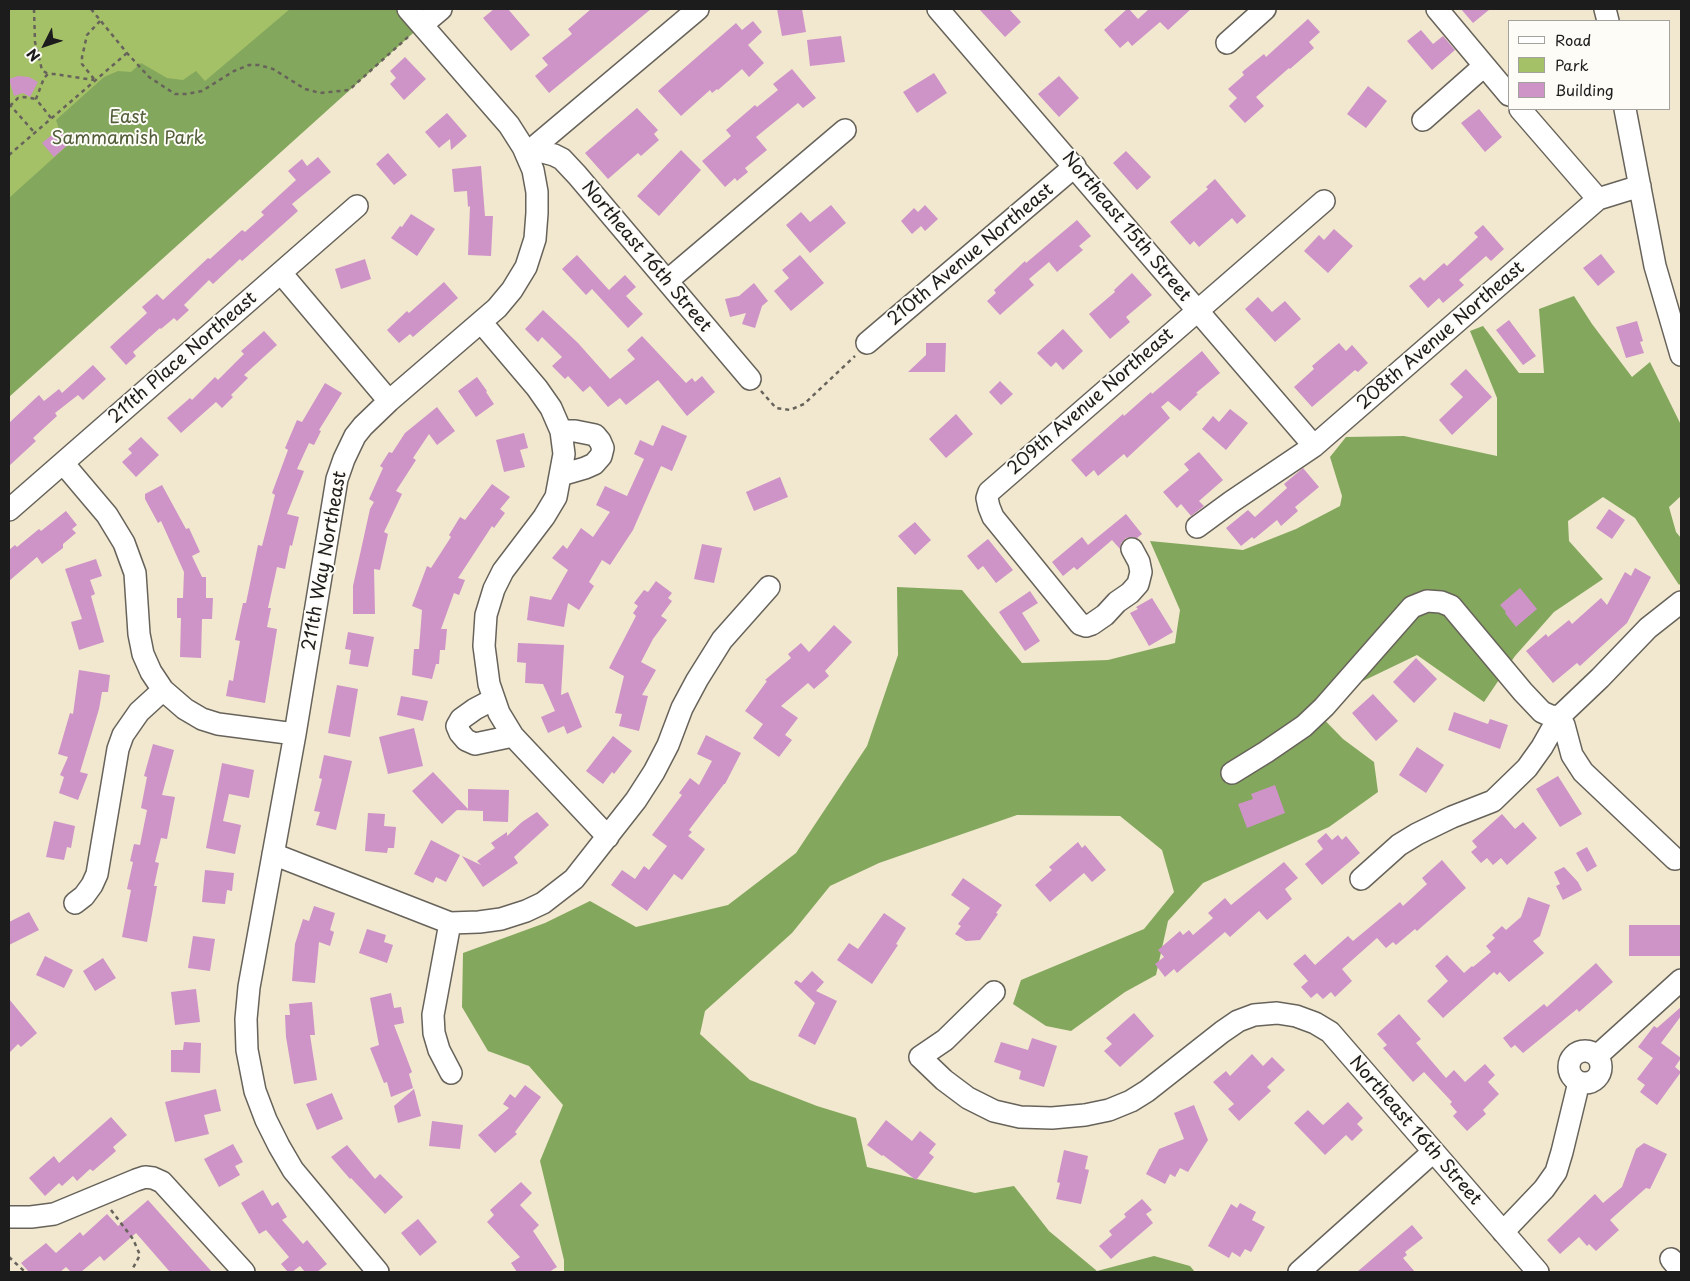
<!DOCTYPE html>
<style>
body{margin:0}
#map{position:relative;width:1690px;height:1281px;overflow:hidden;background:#f1e8cf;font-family:"Playpen Sans",sans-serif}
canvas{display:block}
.frame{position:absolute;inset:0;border:10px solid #1c1c1c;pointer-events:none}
.legend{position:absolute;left:1508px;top:20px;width:162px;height:90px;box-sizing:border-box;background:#fdfcf7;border:1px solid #a3a29f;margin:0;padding:6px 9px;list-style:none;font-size:15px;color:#1c1c1c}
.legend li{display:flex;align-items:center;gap:10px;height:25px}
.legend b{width:25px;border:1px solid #a3a29f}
.north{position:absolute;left:20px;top:20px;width:50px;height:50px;-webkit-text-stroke:4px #fdfcf7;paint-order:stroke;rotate:229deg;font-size:14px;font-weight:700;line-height:20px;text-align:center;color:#1c1c1c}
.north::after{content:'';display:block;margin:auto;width:18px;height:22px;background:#1c1c1c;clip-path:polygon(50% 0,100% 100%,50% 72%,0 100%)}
</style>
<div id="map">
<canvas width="1690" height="1281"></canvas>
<div class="frame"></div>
<ul class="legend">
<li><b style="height:6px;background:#fff"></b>Road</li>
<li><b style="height:14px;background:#a4c168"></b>Park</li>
<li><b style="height:14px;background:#ce93c7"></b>Building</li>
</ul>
<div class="north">N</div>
</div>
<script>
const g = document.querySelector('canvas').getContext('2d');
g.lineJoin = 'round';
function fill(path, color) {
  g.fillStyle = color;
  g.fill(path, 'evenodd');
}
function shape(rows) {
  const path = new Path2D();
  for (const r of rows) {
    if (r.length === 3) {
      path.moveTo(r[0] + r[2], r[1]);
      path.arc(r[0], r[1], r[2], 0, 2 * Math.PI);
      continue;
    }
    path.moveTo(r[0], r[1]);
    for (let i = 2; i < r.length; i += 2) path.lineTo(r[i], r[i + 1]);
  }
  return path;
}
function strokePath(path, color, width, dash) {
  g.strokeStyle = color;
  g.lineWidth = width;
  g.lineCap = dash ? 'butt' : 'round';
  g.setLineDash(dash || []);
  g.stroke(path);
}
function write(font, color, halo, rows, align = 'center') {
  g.font = font + ' "Playpen Sans",sans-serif';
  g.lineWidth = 4;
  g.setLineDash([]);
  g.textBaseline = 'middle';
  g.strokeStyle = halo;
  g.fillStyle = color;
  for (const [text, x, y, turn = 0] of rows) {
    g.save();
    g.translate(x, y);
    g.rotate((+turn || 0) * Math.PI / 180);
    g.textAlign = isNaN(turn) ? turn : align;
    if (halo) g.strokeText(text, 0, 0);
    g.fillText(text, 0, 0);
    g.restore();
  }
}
fill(shape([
 [9,9,408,9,349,90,9,396]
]), '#a4c168');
fill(shape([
 [290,9,408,9,422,25,9,397,9,198,70,143,59,129,56,120,104,77,118,71,131,72,141,63,167,78,183,80,196,71,205,81],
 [1574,296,1592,324,1632,377,1650,362,1681,425,1681,496,1669,507,1676,532,1681,538,1681,583,1679,585,1635,518,1603,497,1568,521,1569,541,1603,579,1554,612,1515,656,1484,702,1417,655,1311,706,1343,739,1374,762,1378,792,1329,827,1203,883,1168,921,1156,975,1125,992,1071,1031,1046,1026,1013,1004,1021,980,1144,929,1174,892,1162,850,1120,816,1017,815,879,863,830,886,792,933,705,1011,700,1034,750,1080,817,1106,856,1118,867,1167,975,1193,1014,1186,1049,1231,1097,1271,1154,1256,1190,1266,1195,1272,564,1272,564,1260,540,1161,563,1105,529,1066,488,1051,462,1007,463,953,545,923,590,901,636,927,728,905,796,853,867,746,898,655,897,587,962,590,1022,663,1108,660,1175,643,1180,610,1150,541,1243,550,1296,529,1340,506,1342,496,1330,457,1346,437,1404,436,1497,456,1497,398,1470,331,1483,326,1519,373,1544,373,1539,309]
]), '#83a75c');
fill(shape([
 [494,9,508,9,530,35,511,51,483,18],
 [591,9,651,9,549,93,535,76,548,65,542,58,572,34,568,29],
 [777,9,802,9,806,32,782,36],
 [979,9,1009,9,1021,22,1005,37],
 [1127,9,1129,9,1138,19,1149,9,1191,9,1168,30,1160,22,1132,46,1128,41,1120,48,1104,30],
 [1461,9,1490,9,1473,23],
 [1308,19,1320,32,1309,42,1314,48,1290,69,1289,68,1256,97,1264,106,1245,123,1229,106,1237,98,1228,89,1244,75,1242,72,1264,54,1266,57],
 [753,21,762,32,748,45,764,63,749,77,742,69,718,90,717,89,712,93,710,90,681,116,658,91,736,23,742,30],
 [1421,30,1433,44,1443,36,1455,50,1432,70,1407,41],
 [841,36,845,62,810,66,807,40],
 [405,57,426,79,404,100,390,84,396,78,390,71],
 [792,69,816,98,803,108,798,103,756,137,767,150,745,168,748,172,737,181,735,178,725,187,702,161,731,136,726,130,755,105,757,107,778,90,773,84],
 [934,73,947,93,917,113,903,92],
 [18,76,29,77,38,82,30,97,23,93,14,96,9,79],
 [1059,76,1079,98,1059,117,1038,94],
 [1368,86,1387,101,1366,128,1347,114],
 [637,108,658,130,654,134,659,140,641,156,638,153,608,179,585,153],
 [1479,109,1502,137,1485,152,1461,123],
 [447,113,467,136,451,150,450,139,439,148,425,132],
 [59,129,70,143,54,157,42,143],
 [681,150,701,170,659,216,637,196],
 [1126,151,1151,177,1137,190,1113,163],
 [388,153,407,175,394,185,376,164],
 [318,157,331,172,292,204,298,211,242,261,240,259,213,284,209,280,184,305,189,310,177,321,174,318,161,329,160,328,133,352,136,356,126,365,110,347,147,313,142,307,157,294,163,300,208,258,210,259,242,230,245,232,264,215,261,212,296,180,288,171,302,159,307,166],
 [481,166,485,216,493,216,491,256,468,255,470,206,468,207,467,191,454,192,452,169],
 [1215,179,1246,216,1237,224,1232,218,1199,247,1194,241,1190,245,1170,222,1208,189,1206,187],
 [831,205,846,223,810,253,786,225,801,212,810,222],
 [925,205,938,219,925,231,921,226,912,234,901,221,914,208,918,212],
 [411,214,435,229,417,256,391,238,400,226,402,227],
 [1077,220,1091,236,1079,246,1083,250,1057,272,1049,262,1029,279,1034,285,1000,315,987,301,996,293,994,290,1025,261,1026,263],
 [1483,225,1504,249,1491,261,1486,256,1459,280,1464,285,1443,303,1439,298,1428,308,1409,286,1420,277,1424,281,1444,263,1447,266,1478,237,1474,233],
 [1334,229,1353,246,1328,273,1304,251,1319,235,1324,240],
 [1601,254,1615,272,1598,286,1583,268],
 [577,255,609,290,625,275,636,287,626,296,643,314,628,328,592,289,586,295,562,269],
 [800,255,824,283,791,311,774,291,789,278,782,270],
 [365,259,371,279,341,289,335,269],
 [1132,273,1152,295,1126,317,1130,322,1110,339,1089,314,1115,292,1114,290],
 [444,282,458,298,413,337,410,334,399,343,387,330,407,311,409,313],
 [754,283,768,301,762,306,755,328,742,324,746,313,730,317,725,299,739,296],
 [1258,297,1272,312,1285,301,1301,319,1275,342,1245,309],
 [543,310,578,343,610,379,635,359,627,350,642,336,686,383,692,378,695,382,702,376,715,392,687,416,658,380,626,405,620,398,608,407,590,386,583,392,568,376,565,379,552,366,562,357,542,337,538,342,525,329],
 [1509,320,1536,356,1523,365,1496,330],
 [1637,321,1643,341,1640,342,1644,353,1626,358,1616,327],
 [1063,329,1083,351,1063,370,1056,362,1051,367,1037,353],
 [264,331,277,345,244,375,248,378,231,395,233,397,222,408,216,402,181,433,167,418,190,398,192,400,215,377,218,380,244,354,241,351],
 [926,343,946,343,945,372,908,372,926,355],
 [1339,343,1346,351,1352,345,1368,363,1358,372,1355,370,1312,407,1294,387,1314,369,1312,366],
 [1202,351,1220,373,1196,393,1198,394,1180,411,1168,401,1161,407,1170,418,1127,458,1124,454,1098,476,1094,470,1086,477,1071,460,1123,414,1124,416,1151,392,1152,394],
 [93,365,106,379,83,400,78,395,55,413,57,416,33,438,36,441,9,466,9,423,39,395,44,401,59,389,62,393],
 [1466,369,1492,397,1452,435,1439,420,1463,397,1450,384],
 [477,377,487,391,486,392,494,404,476,417,458,391],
 [1000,381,1013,394,1001,405,989,392],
 [325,383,342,393,319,430,321,431,314,445,309,443,297,469,304,471,287,514,299,517,292,546,290,545,285,569,277,567,268,608,271,608,267,627,277,629,265,703,226,696,229,680,233,681,240,641,235,640,243,603,246,603,258,545,262,546,275,495,272,493,288,450,285,448,297,420,302,422],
 [437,407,455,431,437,445,429,434,413,458,416,460,396,491,402,494,384,532,388,534,380,570,374,569,375,614,353,614,353,586,370,509,374,502,369,499,383,468,380,466,389,452,392,453,405,433],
 [1230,409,1248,423,1226,450,1202,429,1213,416,1219,422],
 [956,414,973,434,946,458,929,439],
 [662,425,687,436,672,471,661,466,633,530,610,565,602,560,589,582,594,586,579,610,568,603,564,627,527,620,530,596,551,600,568,570,552,558,563,545,567,549,581,528,593,537,610,512,596,505,605,486,627,496,644,459,634,454,640,440,653,446],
 [524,433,528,448,520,450,525,467,504,472,496,440],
 [141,437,159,455,136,477,122,462,132,453,128,449],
 [1199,452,1223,480,1199,501,1204,506,1191,516,1181,504,1177,508,1163,492,1189,470,1184,464],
 [1303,468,1319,487,1295,507,1298,511,1281,526,1277,520,1254,539,1252,537,1241,546,1226,528,1248,510,1255,517,1287,488,1284,484],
 [780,477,788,497,754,511,746,492],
 [492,484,510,497,500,509,505,513,494,528,492,526,458,578,465,580,459,595,454,593,441,629,447,629,445,650,440,650,439,664,436,664,432,679,412,675,414,649,419,649,422,610,412,606,427,566,431,568,451,537,449,535,460,517,465,520],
 [162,485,186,529,189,528,200,552,192,556,202,577,206,577,206,598,213,598,212,619,202,619,201,658,180,657,181,618,177,618,177,598,183,598,184,572,161,521,158,523,145,499,145,494],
 [1609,509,1625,520,1612,539,1596,528],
 [66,511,77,525,72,529,76,533,63,544,63,548,42,564,37,557,9,581,9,550,15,545,17,547,39,529,41,531],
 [1126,514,1142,534,1137,538,1132,537,1126,538,1121,543,1120,549,1112,540,1077,570,1074,567,1063,576,1052,562,1082,537,1088,545],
 [915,522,931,540,915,555,898,536],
 [988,539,1013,570,996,583,983,566,978,570,967,556],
 [702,544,722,548,714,583,694,579],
 [96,559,102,576,90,580,95,594,91,596,104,642,79,650,71,622,82,619,65,569],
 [1635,568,1651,577,1627,623,1580,666,1577,663,1553,683,1526,651,1546,634,1548,637,1569,620,1572,624,1601,598,1607,605,1625,572,1631,576],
 [656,581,672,593,668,598,672,601,661,616,667,620,653,639,641,662,656,670,642,695,648,696,639,731,619,726,622,714,615,713,624,676,609,668,636,616,633,613,638,606,634,603,644,590,648,592],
 [1520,588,1537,609,1516,627,1505,613,1506,612,1500,605],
 [1030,591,1038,603,1022,613,1040,641,1025,651,999,612],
 [1152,598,1173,632,1149,646,1130,613,1138,609,1136,607],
 [834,625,852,642,825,671,829,676,814,689,808,683,781,706,798,718,785,735,792,740,779,757,753,738,763,724,745,711,767,681,765,680,791,658,788,654,801,643,809,652],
 [348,632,374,637,368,667,349,664,351,650,345,649],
 [518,643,564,645,561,695,568,692,582,727,567,734,564,726,548,733,541,717,555,711,543,684,525,683,526,663,517,662],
 [1416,658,1437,679,1414,703,1393,682],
 [79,670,110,675,108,692,102,692,99,709,80,772,88,774,78,800,59,793,64,777,60,775,68,757,58,754,70,713,73,714],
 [337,685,358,689,350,737,328,733],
 [1373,694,1398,721,1376,741,1352,713],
 [401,696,428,701,423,721,397,715],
 [1454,712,1488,724,1490,719,1508,725,1500,749,1448,730],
 [414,728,423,766,388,774,379,737],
 [706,735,741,753,725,784,724,784,689,830,692,832,688,836,705,849,682,880,674,874,647,911,611,885,622,870,635,879,644,866,649,870,667,846,652,835,682,795,679,793,690,778,699,785,712,761,697,754],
 [613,736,632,751,614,774,612,772,603,784,586,771],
 [153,744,174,750,162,795,175,797,167,839,161,838,155,862,159,863,154,886,157,886,147,942,122,937,131,890,127,889,133,862,130,861,134,844,140,845,147,810,141,808,147,777,144,776],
 [1417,747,1444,765,1426,793,1399,775],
 [324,755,352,761,336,830,316,825,320,812,314,811,322,779,319,778],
 [222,763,254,770,249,798,229,794,223,821,241,825,235,854,206,848],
 [433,772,468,809,468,789,509,790,508,822,483,821,483,811,457,810,442,824,412,791],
 [1558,776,1582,814,1560,827,1536,789],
 [1275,785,1285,813,1247,828,1238,804,1253,799,1251,794],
 [537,812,549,825,514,857,518,863,483,887,462,856,481,865,477,861,495,848,491,843,507,832,507,836,522,822],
 [368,813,385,814,384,826,396,827,394,848,388,848,387,853,365,851],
 [1502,814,1515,829,1523,822,1537,838,1507,865,1501,858,1493,865,1487,858,1481,863,1471,852,1477,847,1472,841],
 [54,821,75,826,71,848,67,847,64,860,46,857],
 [1326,833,1332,840,1338,835,1342,840,1346,836,1360,853,1322,885,1305,864,1323,849,1317,841],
 [431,840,460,855,446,882,436,877,433,883,414,874],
 [1078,842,1082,848,1085,845,1106,870,1092,882,1084,873,1050,902,1035,885,1052,870,1049,867],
 [1587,847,1597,866,1587,872,1576,853],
 [1442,860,1466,888,1417,931,1415,929,1396,945,1393,942,1386,948,1377,938,1342,969,1352,981,1335,997,1331,992,1323,999,1317,993,1311,998,1301,987,1308,981,1293,964,1305,954,1315,965,1348,936,1353,941,1400,902,1403,906,1427,884,1422,878],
 [1284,862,1298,878,1285,889,1292,899,1267,920,1259,911,1230,937,1225,932,1177,973,1174,969,1165,977,1155,964,1164,957,1158,950,1180,931,1183,935,1189,930,1193,935,1213,918,1208,913,1225,898,1231,905],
 [1564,867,1578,882,1582,890,1563,900,1556,886,1560,884,1554,872],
 [205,870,234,873,232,891,227,890,225,904,202,902],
 [963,878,1002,905,996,913,998,914,980,940,966,941,955,934,961,926,958,924,970,908,951,895],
 [1528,897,1550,905,1540,936,1533,941,1544,953,1509,982,1500,972,1497,975,1494,972,1443,1018,1427,1001,1448,981,1435,966,1447,955,1464,973,1472,966,1473,967,1491,952,1486,946,1495,938,1492,935,1502,926,1506,930,1521,917],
 [314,906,335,913,330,930,334,932,330,946,319,942,315,983,292,981,295,944,303,919,309,921],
 [29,912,39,930,9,945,9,922],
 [884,913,906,928,896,944,898,945,872,984,837,960,849,943,858,949],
 [1629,925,1681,925,1681,956,1629,956],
 [367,929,386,935,384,942,393,945,387,963,359,953],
 [193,936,215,939,210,971,188,968],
 [45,956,73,970,64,988,36,975],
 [103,958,116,978,95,991,83,971],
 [1596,963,1613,982,1579,1012,1577,1009,1523,1053,1515,1045,1511,1048,1503,1038,1544,1004,1547,1007],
 [812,971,824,982,816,991,837,1001,815,1045,798,1036,815,1003,794,983,796,980,801,983],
 [196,989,200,1022,175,1025,171,992],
 [391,993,394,1008,401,1007,404,1023,394,1025,412,1072,409,1074,413,1088,391,1097,387,1082,384,1083,370,1048,379,1045,370,998],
 [9,999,37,1033,21,1047,18,1044,9,1053],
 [312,1002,315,1035,310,1035,317,1080,294,1084,286,1037,285,1015,290,1015,289,1004],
 [1681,1007,1681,1016,1661,1043,1681,1058,1675,1067,1681,1072,1657,1105,1640,1092,1645,1085,1637,1079,1653,1058,1638,1047,1654,1026,1657,1028],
 [1134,1013,1154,1036,1120,1067,1104,1051,1112,1044,1106,1038],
 [1399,1014,1421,1039,1416,1043,1446,1078,1454,1070,1465,1082,1485,1064,1495,1075,1488,1082,1499,1094,1483,1110,1486,1114,1467,1131,1453,1116,1457,1112,1450,1104,1452,1102,1424,1072,1413,1082,1383,1048,1387,1045,1377,1034],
 [1032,1038,1057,1046,1044,1087,1019,1079,1021,1071,994,1062,1001,1042,1028,1050],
 [184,1042,201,1043,200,1073,171,1072,171,1050,183,1050],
 [1252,1054,1263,1066,1272,1057,1285,1070,1267,1087,1271,1091,1239,1121,1228,1109,1234,1104,1213,1082,1226,1071,1230,1076],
 [525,1085,541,1097,515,1132,517,1134,495,1153,478,1135,509,1108,503,1104,510,1094,515,1098],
 [216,1089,221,1111,204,1115,209,1134,175,1142,165,1102],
 [414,1089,421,1116,398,1123,394,1106],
 [332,1093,343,1119,317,1130,306,1104],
 [1348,1102,1363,1118,1357,1124,1363,1130,1352,1141,1346,1135,1325,1155,1294,1123,1308,1110,1323,1125],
 [1194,1105,1208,1140,1188,1172,1180,1168,1175,1177,1170,1174,1165,1184,1146,1174,1159,1149,1184,1139,1174,1113],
 [111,1117,127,1135,113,1147,116,1151,93,1171,90,1169,77,1181,73,1176,62,1186,59,1183,45,1196,29,1178,54,1156,59,1163],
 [886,1120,912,1141,920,1131,936,1144,929,1153,934,1157,916,1180,883,1155,882,1156,867,1145],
 [432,1121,463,1125,460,1149,429,1146],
 [1644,1143,1667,1154,1650,1189,1646,1188,1610,1220,1619,1230,1596,1251,1589,1244,1587,1246,1579,1237,1560,1254,1547,1240,1595,1194,1603,1203,1622,1187,1636,1149],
 [233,1144,243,1162,235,1166,240,1175,219,1187,204,1159],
 [347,1145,375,1179,380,1174,403,1197,385,1214,351,1178,350,1179,331,1157],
 [1064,1150,1088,1156,1085,1169,1089,1170,1081,1204,1056,1199,1060,1183,1057,1182],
 [521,1182,532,1193,520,1205,539,1225,533,1231,557,1267,549,1272,517,1272,511,1263,520,1257,487,1222,494,1215,490,1210],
 [263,1190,272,1206,278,1202,287,1217,282,1220,303,1244,307,1240,327,1264,317,1272,305,1272,300,1266,292,1272,288,1272,281,1264,289,1257,266,1230,259,1234,241,1203],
 [1142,1199,1152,1210,1146,1214,1153,1223,1111,1259,1099,1246,1112,1235,1109,1231,1126,1217,1124,1214],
 [148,1200,212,1272,170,1272,136,1233,104,1261,100,1256,81,1272,71,1272,66,1267,60,1272,29,1272,21,1263,46,1243,56,1253,80,1232,83,1236,107,1214,118,1226],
 [1240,1203,1256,1212,1252,1220,1265,1227,1251,1252,1245,1249,1240,1257,1232,1252,1229,1258,1208,1246,1231,1204,1237,1208],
 [418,1219,437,1242,420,1256,401,1233],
 [1412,1225,1423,1238,1405,1252,1407,1255,1403,1258,1415,1272,1357,1272]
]), '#ce93c7');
const minor = shape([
 [938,9,1314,446],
 [1437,9,1509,95],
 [1605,9,1608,21],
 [422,25,441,9],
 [1227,43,1265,9],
 [1520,109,1598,199],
 [1625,109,1655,266,1681,355],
 [1423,120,1484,66],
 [532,149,554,155,562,159,577,175,750,379],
 [526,154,698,9],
 [281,273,389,401],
 [667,281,845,130],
 [481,322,537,388,551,408,561,431,564,454,556,497,544,517,503,571,494,589,486,615,484,646,489,684,499,713,513,736,608,837],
 [867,343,1075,166],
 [63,463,107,515,124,543,135,573,139,634,143,654,151,672,163,690,185,709,202,719,218,724,295,734],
 [561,475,585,468,594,464,601,456,603,448,600,441,595,435,575,431,561,431],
 [9,510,357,206],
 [1197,527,1231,502,1314,446,1598,199,1640,186],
 [1132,549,1139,562,1141,572,1138,584,1130,593,1117,602,1105,615,1092,624,1086,626,1080,624,993,517,989,507,987,498,989,492,1324,201],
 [494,699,475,709,461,719,457,726,460,733,466,740,475,744,513,736],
 [1232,773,1266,752,1304,726,1324,707,1412,607,1427,601,1441,602,1451,606,1523,692,1542,712,1551,716,1559,717,1564,725,1572,755,1583,772,1675,859],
 [273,854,450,923,479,922,501,919,526,911,543,903,574,879,636,800,654,772,668,745,682,708,697,680,722,640,769,587],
 [1361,879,1399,845,1417,834,1452,817,1493,801,1527,768,1542,747,1559,717,1600,678,1648,628,1681,602],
 [75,903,84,896,92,885,97,874,118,749,123,735,139,712,163,690],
 [450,923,433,1015,434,1033,439,1050,451,1073],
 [994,992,945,1040,920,1057,944,1080,968,1098,994,1111,1020,1117,1052,1118,1085,1115,1109,1110,1131,1101,1147,1091,1222,1032,1238,1021,1254,1015,1277,1013,1296,1016,1315,1023,1330,1032,1538,1272],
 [1585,1067,16],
 [1597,1056,1681,980],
 [9,1217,31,1217,54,1214,136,1180,145,1177,153,1178,162,1182,244,1272],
 [1503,1232,1544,1189,1556,1172,1562,1152,1579,1082],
 [1671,1259,1681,1271],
 [378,1272,293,1170,279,1146,266,1120,255,1091,247,1050,246,1019,249,987,295,734,337,479,344,459,355,436,363,426,389,401,497,308,512,290,526,267,535,239,537,213,537,192,533,170,523,147,509,125,408,9],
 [1299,1272,1433,1152]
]);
strokePath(minor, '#67635b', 24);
strokePath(shape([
 [34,9,35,42,42,70,48,74],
 [91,9,127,53,149,77,175,94,187,94,202,91,234,71,249,65,259,65,273,69,305,89,320,93,349,90,408,37],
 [94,79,82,64,82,57,87,35,100,21],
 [9,104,34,132],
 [10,106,18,98,24,97,36,99],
 [51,118,36,99,44,78,48,74,54,74,94,80],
 [9,155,127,53],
 [761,391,776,408,790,410,804,404,855,356],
 [111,1210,133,1239,140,1255,133,1268,133,1272],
 [9,1257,25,1272]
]), '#67635b', 2.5, [4, 4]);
strokePath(minor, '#fff', 21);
write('18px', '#525e3a', '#fdfcf7', [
 ["East",128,118],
 ["Sammamish Park",128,139]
]);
write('18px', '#1c1c1c', '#fdfcf7', [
 ["Northeast 15th Street",1126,227,50],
 ["210th Avenue Northeast",971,255,-40],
 ["Northeast 16th Street",646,257,50],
 ["208th Avenue Northeast",1441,336,-41],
 ["211th Place Northeast",183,358,-41],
 ["209th Avenue Northeast",1091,402,-41],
 ["211th Way Northeast",325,561,-80],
 ["Northeast 16th Street",1415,1131,49]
]);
</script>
